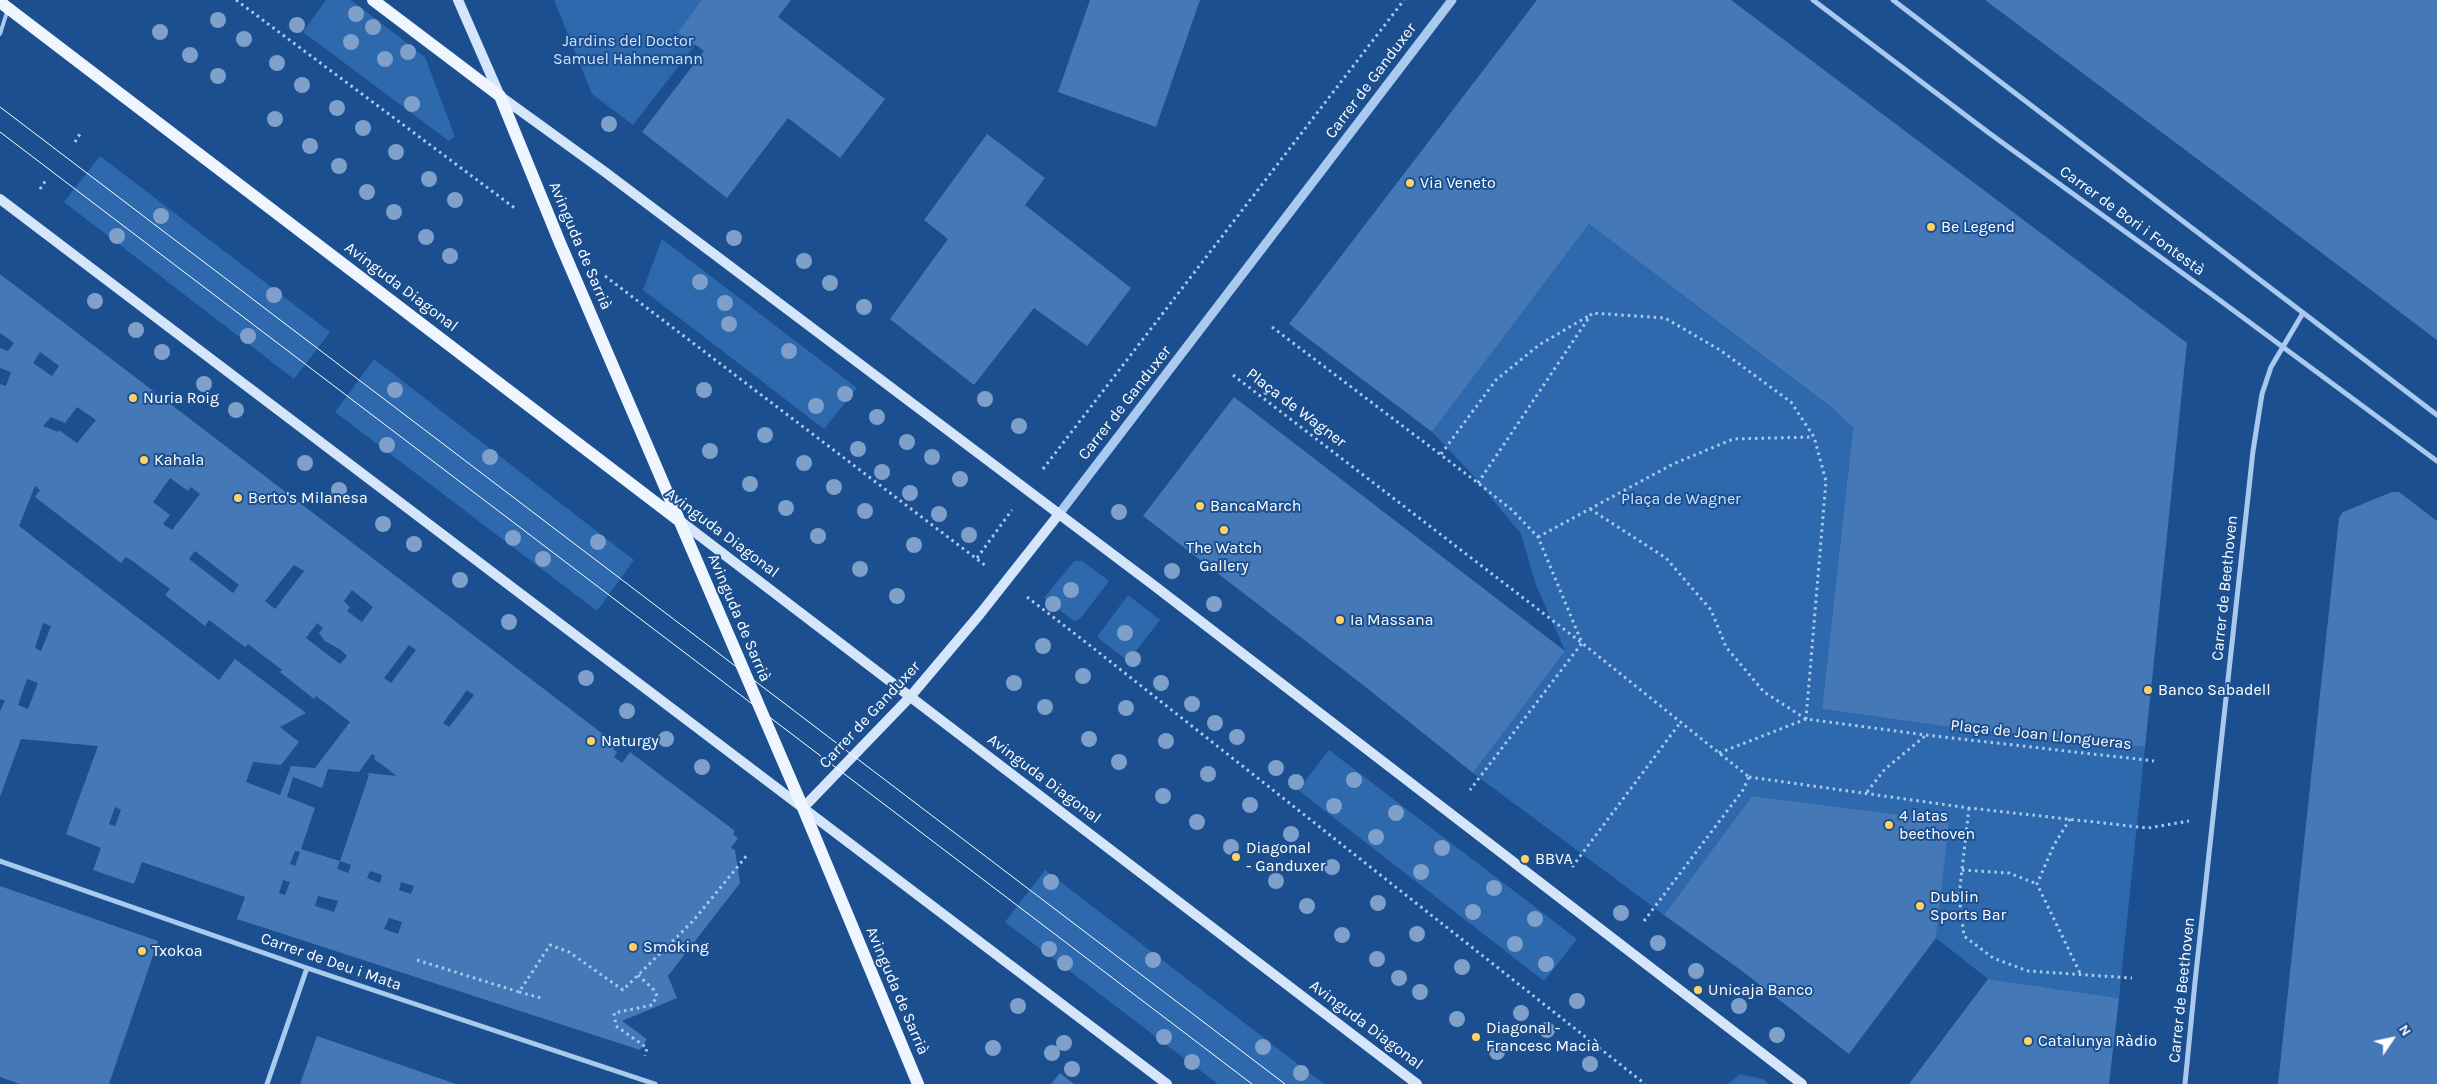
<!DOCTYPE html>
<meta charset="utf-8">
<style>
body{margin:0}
#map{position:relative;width:2437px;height:1084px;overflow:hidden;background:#1b4f8f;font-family:Karla,sans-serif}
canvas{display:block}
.north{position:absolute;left:2367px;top:1014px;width:50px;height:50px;-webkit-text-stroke:4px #1b4f8f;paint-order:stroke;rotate:56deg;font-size:14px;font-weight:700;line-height:20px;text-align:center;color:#fff}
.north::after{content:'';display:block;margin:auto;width:18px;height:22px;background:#fff;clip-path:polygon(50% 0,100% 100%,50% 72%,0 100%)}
</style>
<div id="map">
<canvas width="2437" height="1084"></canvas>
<div class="north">N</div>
</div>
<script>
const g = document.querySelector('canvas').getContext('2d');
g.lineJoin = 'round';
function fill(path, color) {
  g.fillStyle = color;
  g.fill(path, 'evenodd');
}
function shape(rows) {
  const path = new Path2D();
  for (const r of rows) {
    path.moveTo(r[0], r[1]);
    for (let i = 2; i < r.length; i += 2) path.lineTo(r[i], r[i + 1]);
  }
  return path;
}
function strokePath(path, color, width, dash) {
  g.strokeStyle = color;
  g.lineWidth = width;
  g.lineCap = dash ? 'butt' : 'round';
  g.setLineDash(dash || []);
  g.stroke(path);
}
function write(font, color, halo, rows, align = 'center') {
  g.font = font + ' Karla,sans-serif';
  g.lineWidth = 4;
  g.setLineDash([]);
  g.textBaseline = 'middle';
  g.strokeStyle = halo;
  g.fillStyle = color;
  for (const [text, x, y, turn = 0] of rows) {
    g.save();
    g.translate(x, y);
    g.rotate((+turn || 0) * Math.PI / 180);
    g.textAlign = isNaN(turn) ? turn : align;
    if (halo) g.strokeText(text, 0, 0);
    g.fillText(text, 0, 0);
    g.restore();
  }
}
fill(shape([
 [326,0,351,0,425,57,455,137,449,141,303,32],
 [554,0,730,0,633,125,592,94],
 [100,156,330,332,294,379,64,202],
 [1589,224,1831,407,1853,428,1822,709,1942,726,2145,747,2119,998,1988,979,1936,938,1948,821,1752,796,1664,915,1473,773,1565,651,1536,585,1521,534,1469,471,1432,432],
 [662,239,857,388,824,429,643,290],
 [374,359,634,560,597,611,335,412],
 [1074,561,1082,561,1109,581,1080,619,1074,621,1044,598],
 [1128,595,1160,620,1128,661,1097,637],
 [1329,750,1577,939,1544,981,1298,790],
 [1045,870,1324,1084,1218,1084,1005,922],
 [1740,1074,1763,1079,1769,1084,1728,1084]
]), '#2e69ad');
fill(shape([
 [702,0,791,0,778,17,885,99,840,158,788,118,727,198,642,132,704,51,678,32],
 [1090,0,1200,0,1156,127,1058,92],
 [1537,0,1731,0,2187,343,2145,747,1942,726,1822,709,1853,428,1831,407,1589,224,1432,432,1289,324],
 [1985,0,2437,0,2437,340,2208,167],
 [987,134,1045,178,1025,205,1131,288,1087,346,1034,308,974,385,890,319,948,239,924,220],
 [0,274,616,744,613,749,617,752,614,757,622,763,630,752,735,831,733,834,738,838,731,848,735,850,740,883,668,976,677,998,622,1021,647,1039,640,1050,237,919,245,897,142,862,134,884,93,870,101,848,66,834,98,746,21,739,0,797,0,711,5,701,0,699,0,384,6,386,11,372,0,368,0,348,8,351,14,343,0,333],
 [40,352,59,366,52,376,33,363],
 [77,407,96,420,77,443,59,430,58,432,43,426,51,417,65,423],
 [170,478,188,491,191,487,200,494,172,530,163,524,170,515,153,502],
 [35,486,40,490,35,497,121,563,126,557,134,562,170,589,165,595,205,626,209,620,245,647,248,644,282,670,280,672,314,699,316,696,350,722,315,768,291,766,280,795,246,782,253,762,281,765,299,742,280,727,306,713,235,659,219,680,19,526],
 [195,551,239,585,233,593,189,559],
 [294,565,304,571,275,609,265,601],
 [352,590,373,607,362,622,347,611,350,607,344,601],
 [43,623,51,626,41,651,35,648],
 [317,623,323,628,319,633,325,641,341,650,347,656,340,664,306,638],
 [409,645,416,650,391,683,384,678],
 [27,679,38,683,28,709,18,705],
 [467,690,474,695,449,727,443,723],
 [372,754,375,756,374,759,397,776,367,773,369,775,340,861,351,865,348,873,337,869,340,861,301,849,315,808,287,797,293,777,322,788,328,769,359,772],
 [115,807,121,810,115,826,109,824],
 [295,851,300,852,295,866,290,864],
 [370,871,382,875,380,883,367,878],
 [283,880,290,882,285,895,279,893],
 [401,882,414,886,411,894,399,890],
 [318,896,338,901,334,912,315,906],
 [389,918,402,922,398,934,384,929],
 [1234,397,1565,651,1473,773,1363,685,1143,516],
 [2392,492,2399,492,2437,521,2437,1084,2278,1084,2339,518,2343,512],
 [1752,796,1949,821,1936,938,1849,1054,1742,971,1664,915],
 [0,886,158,941,109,1084,20,1084,0,1077],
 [1988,979,2119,998,2109,1084,1909,1084],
 [317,1036,456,1084,300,1084],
 [1060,1073,1074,1084,1051,1084]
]), '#4478b7');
strokePath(shape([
 [236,0,516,209],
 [75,142,80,134],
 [40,189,46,180],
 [605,276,986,566],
 [1272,327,1478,483,1512,510,1538,537,1582,643,1470,790],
 [1233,375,1582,643,1749,777],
 [1441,454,1496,380,1539,345,1590,315],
 [1043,469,1404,0],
 [1478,483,1592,313,1665,318,1720,350,1791,402,1814,437,1826,481,1806,719],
 [1590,509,1666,558,1711,610,1726,647,1764,692,1806,719,1926,735,2154,761],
 [1538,537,1673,464,1733,439,1813,437],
 [977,558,1012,510],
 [1027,597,1083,640,1645,1084],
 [1719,753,1806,719],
 [1749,777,1969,808,2148,828,2189,821],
 [1867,792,1885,769,1925,736],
 [1969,808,1959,896,1964,936,1993,958,2028,971,2132,978],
 [2070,819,2054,845,2037,884,2081,975],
 [1572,867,1680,723],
 [1962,870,2009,873,2037,884],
 [1644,921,1743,790,1749,777],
 [417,960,519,992,550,945,569,952,623,990,693,921,748,854],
 [638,975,654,990,657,996,652,1005,614,1013,616,1026,647,1048,645,1056],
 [519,992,541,998]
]), '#a9c9ee', 3, [2.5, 4]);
strokePath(shape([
 [0,34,7,12]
]), '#a9c9ee', 4);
strokePath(shape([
 [1813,0,1989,133,2214,296,2437,461],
 [1893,0,2437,415],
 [0,861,307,968,655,1084],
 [267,1084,307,968],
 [2185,1084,2195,982,2253,451,2262,394,2271,367,2303,313]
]), '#a9c9ee', 5);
strokePath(shape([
 [1059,514,1452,0]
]), '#a9c9ee', 9);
strokePath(shape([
 [458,0,500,96,605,172,1152,584,1802,1084],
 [0,199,1167,1084],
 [679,520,1417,1084],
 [803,808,910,697,980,614,1059,514]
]), '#d6e6fa', 10);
strokePath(shape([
 [373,0,500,96,560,243,803,808,918,1084],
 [0,2,677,519]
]), '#f0f6ff', 12);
strokePath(shape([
 [0,107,1285,1084],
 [0,132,1252,1084]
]), '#fff', 1);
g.fillStyle = '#7ea0ca';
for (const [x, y] of [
 [356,14],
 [218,20],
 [297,25],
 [373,27],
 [160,32],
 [244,39],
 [351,42],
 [408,52],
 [190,55],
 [385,59],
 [277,63],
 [218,76],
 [302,85],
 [412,104],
 [337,108],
 [275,119],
 [609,124],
 [363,128],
 [310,146],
 [396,152],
 [339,166],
 [429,179],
 [367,192],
 [455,200],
 [394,212],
 [161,216],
 [117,236],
 [426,237],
 [734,238],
 [450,256],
 [804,261],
 [700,282],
 [830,283],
 [274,295],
 [95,301],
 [725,303],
 [864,307],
 [729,324],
 [136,330],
 [248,336],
 [789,351],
 [162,352],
 [204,384],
 [395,390],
 [704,390],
 [845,394],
 [985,399],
 [816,406],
 [236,410],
 [877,417],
 [1019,426],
 [765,435],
 [907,442],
 [387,445],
 [858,449],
 [710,451],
 [490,457],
 [932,457],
 [305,463],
 [804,463],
 [882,472],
 [960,479],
 [750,484],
 [834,487],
 [339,490],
 [910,493],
 [786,508],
 [865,511],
 [1119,512],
 [939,514],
 [383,524],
 [969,535],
 [818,536],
 [513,538],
 [598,542],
 [414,544],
 [914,545],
 [543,559],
 [860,569],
 [1172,571],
 [460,580],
 [1071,590],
 [897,596],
 [1053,604],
 [1214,604],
 [509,622],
 [1125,633],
 [1043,646],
 [1133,659],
 [1083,676],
 [586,678],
 [1014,683],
 [1161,683],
 [1192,704],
 [1045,707],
 [1126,708],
 [627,711],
 [1215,723],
 [1237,737],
 [666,739],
 [1089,739],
 [1166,741],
 [1119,762],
 [702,767],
 [1276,768],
 [1208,774],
 [1354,780],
 [1296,782],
 [1163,796],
 [1250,805],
 [1334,806],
 [1396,813],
 [1197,822],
 [1291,834],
 [1376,837],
 [1231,847],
 [1442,848],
 [1332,867],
 [1421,872],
 [1276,881],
 [1051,882],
 [1494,888],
 [1378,903],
 [1307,906],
 [1473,912],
 [1621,913],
 [1535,919],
 [1417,934],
 [1342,935],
 [1658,943],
 [1515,944],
 [1049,949],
 [1377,959],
 [1153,960],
 [1065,963],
 [1546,964],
 [1462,967],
 [1696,971],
 [1399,978],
 [1420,992],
 [1577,1001],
 [1018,1006],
 [1739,1006],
 [1521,1013],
 [1457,1019],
 [1547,1030],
 [1777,1035],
 [1164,1037],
 [1064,1043],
 [1263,1047],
 [993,1048],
 [1497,1052],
 [1052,1053],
 [1192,1062],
 [1590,1064],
 [1072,1069],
 [1301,1073]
]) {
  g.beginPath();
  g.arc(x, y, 8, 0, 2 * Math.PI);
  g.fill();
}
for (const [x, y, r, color] of [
 [1410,183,5,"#ffd166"],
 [1931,227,5,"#ffd166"],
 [133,398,5,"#ffd166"],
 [144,460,5,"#ffd166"],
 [238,498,5,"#ffd166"],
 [1200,506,5,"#ffd166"],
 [1224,530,5,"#ffd166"],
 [1340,620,5,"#ffd166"],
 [2148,690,5,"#ffd166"],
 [591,741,5,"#ffd166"],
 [1889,825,5,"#ffd166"],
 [1236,857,5,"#ffd166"],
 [1525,859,5,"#ffd166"],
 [1920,906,5,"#ffd166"],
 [633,947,5,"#ffd166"],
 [142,951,5,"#ffd166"],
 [1698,990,5,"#ffd166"],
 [1476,1037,5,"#ffd166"],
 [2028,1041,5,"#ffd166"]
]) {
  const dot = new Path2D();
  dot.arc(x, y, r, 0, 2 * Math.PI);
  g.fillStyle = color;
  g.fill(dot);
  strokePath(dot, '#1b4f8f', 2);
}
write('16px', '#cfe3fa', '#1b4f8f', [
 ["Jardins del Doctor",628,41],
 ["Samuel Hahnemann",628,59],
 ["Plaça de Wagner",1681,499]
]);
write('16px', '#fff', '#1b4f8f', [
 ["Carrer de Ganduxer",1371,81,-53],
 ["Carrer de Bori i Fontestà",2132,221,36],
 ["Avinguda de Sarrià",580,246,67],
 ["Avinguda Diagonal",401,287,37],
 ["Carrer de Ganduxer",1125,403,-52],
 ["Plaça de Wagner",1296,408,37],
 ["Avinguda Diagonal",722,533,37],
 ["Carrer de Beethoven",2225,588,-84],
 ["Avinguda de Sarrià",739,618,67],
 ["Carrer de Ganduxer",870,715,-47],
 ["Plaça de Joan Llongueras",2041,735,6],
 ["Avinguda Diagonal",1044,779,37],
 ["Carrer de Deu i Mata",331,962,19],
 ["Carrer de Beethoven",2182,990,-84],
 ["Avinguda de Sarrià",897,991,67],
 ["Avinguda Diagonal",1366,1025,37]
]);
write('16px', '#fff', '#1b4f8f', [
 ["Via Veneto",1420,183],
 ["Be Legend",1941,227],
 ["Nuria Roig",143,398],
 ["Kahala",154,460],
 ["Berto's Milanesa",248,498],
 ["BancaMarch",1210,506],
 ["The Watch",1224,548,"center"],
 ["Gallery",1224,566,"center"],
 ["Ia Massana",1350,620],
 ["Banco Sabadell",2158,690],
 ["Naturgy",601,741],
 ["4 latas",1899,816],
 ["beethoven",1899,834],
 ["Diagonal",1246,848],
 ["- Ganduxer",1246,866],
 ["BBVA",1535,859],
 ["Dublin",1930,897],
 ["Sports Bar",1930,915],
 ["Smoking",643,947],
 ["Txokoa",152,951],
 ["Unicaja Banco",1708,990],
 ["Diagonal -",1486,1028],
 ["Francesc Macià",1486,1046],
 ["Catalunya Ràdio",2038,1041]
], 'left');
</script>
